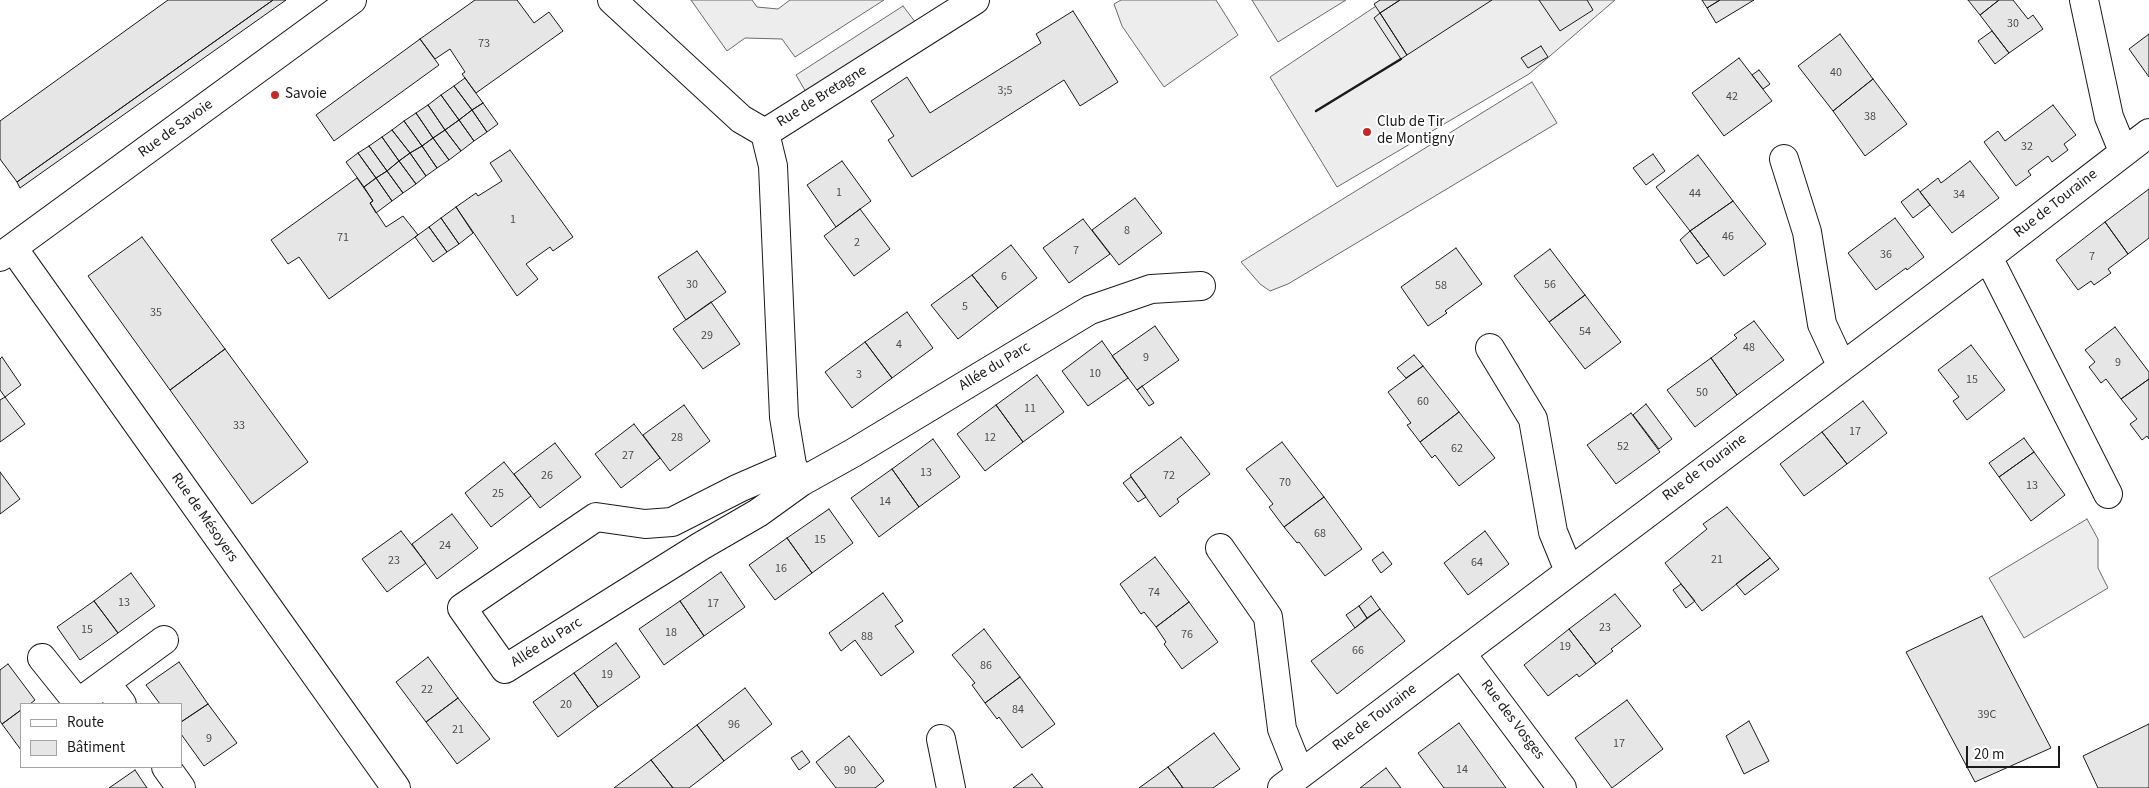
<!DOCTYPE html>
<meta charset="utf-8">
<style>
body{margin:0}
#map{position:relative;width:2149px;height:788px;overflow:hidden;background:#fff;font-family:"Source Sans 3",sans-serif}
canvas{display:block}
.legend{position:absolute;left:20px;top:703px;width:162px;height:65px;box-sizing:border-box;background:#fff;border:1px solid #a3a3a3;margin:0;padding:6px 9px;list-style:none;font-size:15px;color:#1a1a1a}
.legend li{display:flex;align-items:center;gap:10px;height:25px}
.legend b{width:25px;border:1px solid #a3a3a3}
.scale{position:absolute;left:1966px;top:746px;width:94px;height:22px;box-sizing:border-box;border:2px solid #1a1a1a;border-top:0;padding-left:6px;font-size:15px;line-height:18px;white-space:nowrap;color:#1a1a1a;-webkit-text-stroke:4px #fff;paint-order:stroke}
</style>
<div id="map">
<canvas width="2149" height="788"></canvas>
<ul class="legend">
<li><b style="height:6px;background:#fff"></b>Route</li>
<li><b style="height:14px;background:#e6e6e6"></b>Bâtiment</li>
</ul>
<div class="scale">20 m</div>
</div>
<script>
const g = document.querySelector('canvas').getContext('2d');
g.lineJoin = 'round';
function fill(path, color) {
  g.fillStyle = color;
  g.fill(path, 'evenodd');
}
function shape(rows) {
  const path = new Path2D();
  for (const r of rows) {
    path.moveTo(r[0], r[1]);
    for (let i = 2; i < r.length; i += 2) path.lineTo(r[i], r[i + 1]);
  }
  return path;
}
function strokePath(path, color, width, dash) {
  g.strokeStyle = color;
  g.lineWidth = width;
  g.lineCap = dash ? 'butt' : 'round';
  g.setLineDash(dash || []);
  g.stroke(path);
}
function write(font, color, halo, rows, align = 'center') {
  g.font = font + ' "Source Sans 3",sans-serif';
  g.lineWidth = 4;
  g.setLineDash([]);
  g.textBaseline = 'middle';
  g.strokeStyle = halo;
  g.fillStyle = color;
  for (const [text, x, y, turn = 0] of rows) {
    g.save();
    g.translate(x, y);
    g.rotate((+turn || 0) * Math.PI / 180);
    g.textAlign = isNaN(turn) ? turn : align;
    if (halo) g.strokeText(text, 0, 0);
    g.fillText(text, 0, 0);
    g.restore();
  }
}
const built = shape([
 [691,0,752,0,757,7,778,9,790,0,884,0,795,57,782,39,745,38,727,51,691,0],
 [1121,0,1216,0,1238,35,1164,87,1122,26,1114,4,1121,0],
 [1252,0,1346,0,1278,42,1252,0],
 [1385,0,1615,0,1529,74,1337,187,1270,77,1385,0],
 [903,6,916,23,806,92,796,75,903,6],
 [1532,82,1557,123,1288,284,1270,291,1260,284,1241,262,1532,82],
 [2087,519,2098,539,2098,568,2108,588,2024,638,1989,578,2087,519]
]);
fill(built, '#ededed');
strokePath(built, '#6a6a6a', 1);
const building = shape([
 [168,0,273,0,17,182,0,159,0,121,168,0],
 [273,0,286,0,20,188,17,182,273,0],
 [475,0,517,0,534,23,549,12,563,31,476,93,462,74,465,72,450,49,435,59,420,39,475,0],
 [1380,0,1400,0,1380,13,1374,4,1380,0],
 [1400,0,1492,0,1407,55,1380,13,1400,0],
 [1539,0,1587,0,1593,10,1560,31,1539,0],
 [1702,0,1720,0,1707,8,1702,0],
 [1720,0,1754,0,1716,23,1707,8,1720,0],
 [1968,0,1999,0,1980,15,1968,0],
 [1999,0,2013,0,2028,19,2033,15,2043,29,2009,53,1980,15,1999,0],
 [1073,11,1118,82,1080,106,1064,80,912,177,888,140,894,136,871,101,907,77,930,113,1041,43,1036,34,1073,11],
 [1380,13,1407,55,1401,59,1374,18,1380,13],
 [1992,31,2009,53,1995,64,1978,41,1992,31],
 [1840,34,1873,79,1833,111,1798,66,1840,34],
 [2149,34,2149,77,2129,49,2149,34],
 [420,39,439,65,334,141,316,115,420,39],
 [1541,46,1548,57,1528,68,1521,58,1541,46],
 [1739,58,1772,101,1724,136,1692,93,1739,58],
 [1759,70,1770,84,1763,89,1752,75,1759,70],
 [465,78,483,103,472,110,454,86,465,78],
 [1873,79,1907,124,1865,156,1833,111,1873,79],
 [454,86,472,110,459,120,441,95,454,86],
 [441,95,459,120,445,130,428,105,441,95],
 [483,103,498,124,487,132,472,110,483,103],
 [428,105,445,130,433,138,416,113,428,105],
 [2053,105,2076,135,2064,144,2068,150,2052,162,2048,156,2028,171,2031,175,2016,186,1984,142,1998,131,2005,141,2053,105],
 [472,110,487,132,474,141,459,120,472,110],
 [416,113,433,138,422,146,404,121,416,113],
 [459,120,474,141,461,151,445,130,459,120],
 [404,121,422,146,410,153,392,130,404,121],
 [392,130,410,153,399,161,382,137,392,130],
 [445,130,461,151,449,160,433,138,445,130],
 [382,137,399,161,387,171,369,146,382,137],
 [433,138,449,160,437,168,422,146,433,138],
 [369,146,387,171,376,178,358,153,369,146],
 [422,146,437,168,426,176,410,153,422,146],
 [510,150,573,237,553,251,550,247,526,264,538,279,517,296,456,207,476,193,478,196,502,181,490,163,510,150],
 [358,153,376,178,364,187,346,162,358,153],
 [410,153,426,176,416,184,399,161,410,153],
 [1653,154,1665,171,1646,185,1633,168,1653,154],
 [1698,155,1733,201,1690,231,1656,187,1698,155],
 [399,161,416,184,403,193,387,171,399,161],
 [842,161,871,201,836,227,807,185,842,161],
 [1970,161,1999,198,1952,233,1920,192,1938,178,1941,183,1970,161],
 [387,171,403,193,392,201,376,178,387,171],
 [357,178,373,201,370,203,386,227,403,216,418,235,329,299,299,257,288,264,271,240,357,178],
 [376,178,392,201,376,213,370,203,373,201,364,187,376,178],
 [1918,189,1930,205,1913,218,1901,202,1918,189],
 [2149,189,2149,238,2128,254,2105,222,2149,189],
 [1135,198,1162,233,1119,265,1092,230,1135,198],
 [1733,201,1766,244,1724,276,1690,231,1733,201],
 [456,207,473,233,459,244,441,218,456,207],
 [860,209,890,249,854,276,824,236,860,209],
 [441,218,459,244,447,252,429,227,441,218],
 [1895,218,1924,257,1907,270,1906,268,1876,290,1848,253,1895,218],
 [1083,219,1110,254,1069,283,1043,248,1083,219],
 [2105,222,2128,254,2108,269,2111,273,2094,285,2091,281,2078,290,2056,260,2105,222],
 [429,227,447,252,433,262,415,237,429,227],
 [1690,231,1709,256,1697,264,1680,240,1690,231],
 [142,237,225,349,170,390,88,276,142,237],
 [1011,245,1037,278,998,308,972,275,1011,245],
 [1456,248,1482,284,1445,311,1447,313,1428,326,1401,287,1456,248],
 [1550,249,1585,295,1549,322,1514,276,1550,249],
 [697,251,726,292,686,320,658,277,697,251],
 [972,275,998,308,958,339,931,305,972,275],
 [1585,295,1621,342,1585,369,1549,322,1585,295],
 [711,302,740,344,703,369,673,329,711,302],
 [907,312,933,348,892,378,865,342,907,312],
 [1754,321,1784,360,1737,395,1711,358,1737,338,1734,335,1754,321],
 [1155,326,1179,360,1137,390,1112,356,1155,326],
 [2115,327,2149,372,2149,379,2121,399,2106,379,2101,383,2089,367,2095,362,2085,350,2115,327],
 [1102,341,1128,378,1088,406,1062,371,1102,341],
 [865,342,892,378,852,408,825,372,865,342],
 [1971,345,2005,390,1967,420,1953,401,1959,397,1938,370,1971,345],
 [225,349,308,462,252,504,170,390,225,349],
 [1414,355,1423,366,1406,378,1397,368,1414,355],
 [2,357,21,385,5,397,0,390,0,359,2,357],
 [1711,358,1737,395,1695,427,1667,390,1711,358],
 [1423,366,1459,412,1420,442,1407,425,1411,423,1388,392,1423,366],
 [1037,375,1064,412,1023,442,996,405,1037,375],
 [2149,379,2149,439,2147,436,2142,440,2130,424,2137,419,2121,399,2149,379],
 [1142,386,1154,403,1149,406,1137,390,1142,386],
 [5,397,25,424,0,442,0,400,5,397],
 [1863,401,1887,433,1847,464,1822,432,1863,401],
 [1646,404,1672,439,1659,449,1633,415,1646,404],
 [684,405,710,441,670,471,643,435,684,405],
 [996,405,1023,442,985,471,957,434,996,405],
 [1459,412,1495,458,1459,486,1435,455,1432,458,1420,442,1459,412],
 [1631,413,1660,452,1616,484,1587,445,1631,413],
 [634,424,660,458,621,488,595,454,634,424],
 [1822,432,1847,464,1804,496,1780,464,1822,432],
 [1181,437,1210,474,1177,499,1179,502,1160,517,1130,475,1181,437],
 [2024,438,2034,452,1999,477,1989,463,2024,438],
 [933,439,960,477,919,507,892,469,933,439],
 [1282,442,1324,497,1284,527,1269,507,1273,504,1246,469,1282,442],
 [555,443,581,477,540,508,514,474,555,443],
 [2034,452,2065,495,2031,521,1999,477,2034,452],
 [504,462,531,496,491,527,465,493,504,462],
 [892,469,919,507,879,537,851,498,892,469],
 [0,472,20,499,0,514,0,472],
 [1131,477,1146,497,1138,502,1123,483,1131,477],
 [1324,497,1362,549,1325,576,1299,542,1297,543,1284,527,1324,497],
 [1727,507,1770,558,1702,611,1665,563,1707,529,1703,524,1727,507],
 [829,509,853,543,812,573,787,538,829,509],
 [452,514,478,548,437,579,412,544,452,514],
 [401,531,426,563,387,592,362,559,401,531],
 [1485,531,1509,564,1468,595,1444,563,1485,531],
 [787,538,812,573,775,600,749,565,787,538],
 [1383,552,1392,564,1381,573,1372,560,1383,552],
 [1155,557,1189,602,1156,627,1144,612,1141,614,1120,584,1155,557],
 [1770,558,1779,569,1745,595,1736,584,1770,558],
 [721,572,745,607,704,636,680,601,721,572],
 [131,573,155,606,118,633,94,601,131,573],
 [1681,584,1695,601,1686,608,1673,590,1681,584],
 [883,593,903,621,895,626,914,652,881,676,855,640,841,651,829,633,883,593],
 [1615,594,1641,626,1611,649,1613,651,1596,664,1569,629,1615,594],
 [1371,596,1380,609,1367,618,1359,606,1371,596],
 [94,601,118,633,80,660,57,627,94,601],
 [680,601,704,636,664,665,639,629,680,601],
 [1189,602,1218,642,1182,669,1164,644,1166,642,1156,627,1189,602],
 [1359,606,1367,618,1355,628,1346,615,1359,606],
 [1380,609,1405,641,1337,694,1311,661,1380,609],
 [1982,616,2051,748,1975,782,1906,652,1982,616],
 [984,629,1020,677,985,703,972,685,975,683,952,655,984,629],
 [1569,629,1596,664,1579,677,1577,674,1548,696,1524,665,1569,629],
 [616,643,640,677,598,707,574,673,616,643],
 [428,657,458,698,426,722,396,682,428,657],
 [179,662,208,704,181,722,181,704,160,704,146,685,179,662],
 [8,664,35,700,30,704,21,704,21,710,2,724,0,721,0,670,8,664],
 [574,673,598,707,558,737,533,702,574,673],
 [1020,677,1055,724,1022,748,999,717,997,719,985,703,1020,677],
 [745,688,772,724,724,761,697,725,745,688],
 [458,698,490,739,457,764,426,722,458,698],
 [1627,700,1663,749,1612,788,1575,738,1627,700],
 [208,704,237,743,204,766,181,734,181,722,208,704],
 [21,710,21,750,2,724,21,710],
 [1749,721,1769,761,1744,774,1726,736,1749,721],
 [1459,723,1506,788,1444,788,1418,753,1459,723],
 [2149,724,2149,788,2098,788,2083,756,2149,724],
 [697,725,724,761,689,788,673,788,651,760,697,725],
 [1214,733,1240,769,1213,788,1183,788,1168,767,1214,733],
 [849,736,884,781,875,788,836,788,816,762,849,736],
 [802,751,810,762,799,770,791,758,802,751],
 [651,760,673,788,614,788,651,760],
 [1168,767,1183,788,1139,788,1168,767],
 [1386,768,1401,788,1360,788,1386,768],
 [135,770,147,788,109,788,135,770],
 [1032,774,1043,788,1013,788,1032,774]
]);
fill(building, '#e6e6e6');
strokePath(building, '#1a1a1a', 1);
const minor = shape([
 [612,0,741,119,765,133,975,0],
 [2084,0,2109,117,2123,151],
 [765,133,773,166,784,417,792,465,800,480],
 [1784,159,1807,232,1822,324,1841,365],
 [13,248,396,788],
 [0,257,352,0],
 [1988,257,2108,494],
 [1490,348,1533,419,1553,532,1569,571],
 [792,465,739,488,672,522,645,524,596,517,462,608,505,669,701,546,758,513,801,482,853,453,1090,310,1151,289,1201,286],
 [1220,548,1268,617,1282,729,1300,774],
 [1461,653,1562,788],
 [42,658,78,703,164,640],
 [106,683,122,704],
 [941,739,951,788],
 [166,767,181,788],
 [1282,788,1988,257,2149,133]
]);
strokePath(minor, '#1a1a1a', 30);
strokePath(minor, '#fff', 28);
strokePath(shape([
 [1316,111,1401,59]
]), '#1a1a1a', 2.5);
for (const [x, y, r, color] of [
 [275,95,5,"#c62828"],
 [1367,132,5,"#c62828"]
]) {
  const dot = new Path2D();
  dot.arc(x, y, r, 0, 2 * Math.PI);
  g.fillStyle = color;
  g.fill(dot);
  strokePath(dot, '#fff', 2);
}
write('12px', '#4d4d4d', null, [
 ["30",2013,24],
 ["73",484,44],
 ["40",1836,73],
 ["3;5",1005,91],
 ["42",1732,97],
 ["38",1870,117],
 ["32",2027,147],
 ["1",839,193],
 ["44",1695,194],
 ["34",1959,195],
 ["1",513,220],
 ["8",1127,231],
 ["46",1728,237],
 ["71",343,238],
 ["2",857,243],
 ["7",1076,251],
 ["36",1886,255],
 ["7",2092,257],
 ["6",1004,277],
 ["30",692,285],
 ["56",1550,285],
 ["58",1441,286],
 ["5",965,307],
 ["35",156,313],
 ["54",1585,332],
 ["29",707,336],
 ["4",899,345],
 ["48",1749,348],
 ["9",1146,358],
 ["9",2118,363],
 ["10",1095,374],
 ["3",859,375],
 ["15",1972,380],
 ["50",1702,393],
 ["60",1423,402],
 ["11",1030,409],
 ["33",239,426],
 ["17",1855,432],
 ["28",677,438],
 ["12",990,438],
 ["52",1623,447],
 ["62",1457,449],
 ["27",628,456],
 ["13",926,473],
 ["26",547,476],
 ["72",1169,476],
 ["70",1285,483],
 ["13",2032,486],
 ["25",498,494],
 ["14",885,502],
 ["68",1320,534],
 ["15",820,540],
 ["24",445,546],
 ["21",1717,560],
 ["23",394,561],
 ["64",1477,563],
 ["16",781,569],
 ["74",1154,593],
 ["13",124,603],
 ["17",713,604],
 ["23",1605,628],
 ["15",87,630],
 ["18",671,633],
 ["76",1187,635],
 ["88",867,637],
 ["19",1565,647],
 ["66",1358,651],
 ["86",986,666],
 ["19",607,675],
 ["22",427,690],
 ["20",566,705],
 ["84",1018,710],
 ["39C",1987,715],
 ["96",734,725],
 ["21",458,730],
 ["9",209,739],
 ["17",1619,744],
 ["14",1462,770],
 ["90",850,771]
]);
write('15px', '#1a1a1a', '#fff', [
 ["Savoie",285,95],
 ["Club de Tir",1377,123],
 ["de Montigny",1377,140]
], 'left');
write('15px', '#1a1a1a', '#fff', [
 ["Rue de Bretagne",822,97,-32],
 ["Rue de Savoie",176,129,-36],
 ["Rue de Touraine",2056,204,-38],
 ["Allée du Parc",995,367,-31],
 ["Rue de Touraine",1705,468,-37],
 ["Rue de Mésoyers",204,518,55],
 ["Allée du Parc",547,643,-32],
 ["Rue de Touraine",1375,718,-37],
 ["Rue des Vosges",1512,720,53]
]);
</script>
